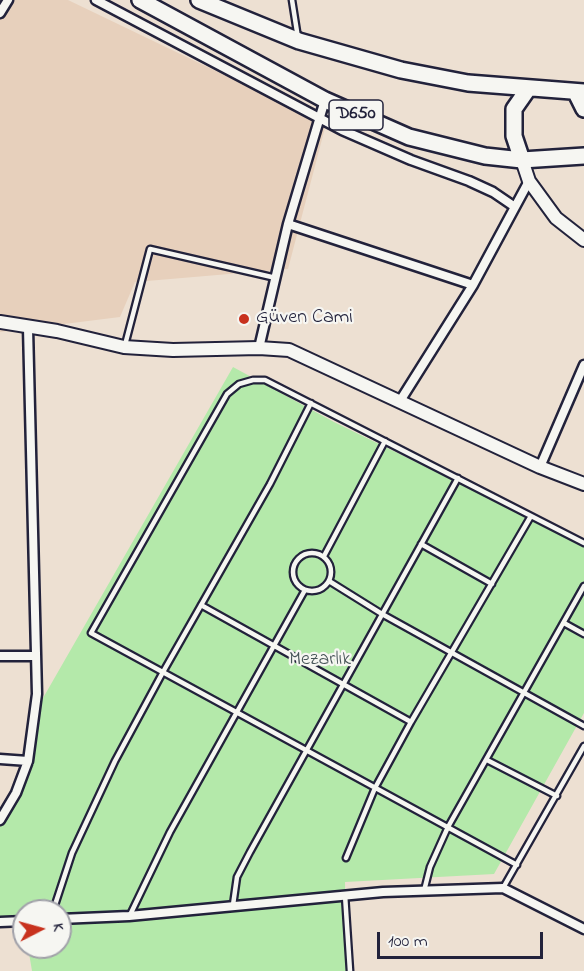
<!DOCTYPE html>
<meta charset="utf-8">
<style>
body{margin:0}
#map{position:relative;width:584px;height:971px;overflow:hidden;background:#ede0d2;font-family:"Indie Flower",sans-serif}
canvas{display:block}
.north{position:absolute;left:12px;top:899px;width:60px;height:60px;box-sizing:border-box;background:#f6f6f2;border:2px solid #a1a1a9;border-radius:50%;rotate:84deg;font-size:16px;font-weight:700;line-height:24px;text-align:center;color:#22223b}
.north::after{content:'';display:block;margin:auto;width:21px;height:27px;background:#c8321e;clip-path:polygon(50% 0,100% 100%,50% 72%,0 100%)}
.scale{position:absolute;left:377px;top:932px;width:166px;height:27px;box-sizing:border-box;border:3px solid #22223b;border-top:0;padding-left:8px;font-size:18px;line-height:21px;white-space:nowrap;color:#22223b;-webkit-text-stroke:4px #f6f6f2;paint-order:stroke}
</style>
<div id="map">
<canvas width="584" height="971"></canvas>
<div class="north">K</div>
<div class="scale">100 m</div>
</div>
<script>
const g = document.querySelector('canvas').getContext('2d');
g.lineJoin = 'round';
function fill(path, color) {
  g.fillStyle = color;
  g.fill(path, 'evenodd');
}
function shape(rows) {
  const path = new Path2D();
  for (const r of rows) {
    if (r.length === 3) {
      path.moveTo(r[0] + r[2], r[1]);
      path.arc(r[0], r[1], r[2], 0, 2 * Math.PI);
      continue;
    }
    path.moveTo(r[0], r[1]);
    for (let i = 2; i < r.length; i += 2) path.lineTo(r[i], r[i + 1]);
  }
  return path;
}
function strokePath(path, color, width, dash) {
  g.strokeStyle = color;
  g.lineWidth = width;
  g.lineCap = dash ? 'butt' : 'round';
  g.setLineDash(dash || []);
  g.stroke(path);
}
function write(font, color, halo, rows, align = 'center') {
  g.font = font + ' "Indie Flower",sans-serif';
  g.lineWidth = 4.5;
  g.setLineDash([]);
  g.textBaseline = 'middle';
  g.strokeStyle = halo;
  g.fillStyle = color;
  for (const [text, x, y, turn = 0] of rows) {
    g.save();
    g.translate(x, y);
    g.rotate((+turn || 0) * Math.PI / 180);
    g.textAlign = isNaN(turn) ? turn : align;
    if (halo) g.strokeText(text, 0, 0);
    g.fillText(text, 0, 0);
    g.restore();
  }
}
fill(shape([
 [0,0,68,0,326,124,288,269,135,282,120,317,0,332]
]), '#e7d0bc');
fill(shape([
 [233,367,334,422,584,544,584,713,494,874,345,882,347,971,32,971,28,947,60,947,60,911,24,911,24,928,0,924,0,823,18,793,39,705]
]), '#b4e9aa');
const lane = shape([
 [292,0,298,38],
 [125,345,150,249,276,278],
 [421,544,492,584],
 [312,572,19],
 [324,556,385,441],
 [329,581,382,614,584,726],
 [201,605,411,722],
 [564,623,584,634],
 [487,760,557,796],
 [346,858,375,788,411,722,531,516],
 [517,865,91,633,227,394,239,384,253,380,265,380,584,543],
 [503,888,584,746],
 [424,891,430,867,448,827,584,586],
 [345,895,350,971],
 [233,905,237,877,250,852,458,478],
 [53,911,72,853,115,761,163,672,270,484,311,403],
 [130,915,170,832,305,590]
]);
const street = shape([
 [96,0,342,130,411,160,469,181,493,192,515,207],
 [0,13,8,0],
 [288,224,473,285],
 [259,348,288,224,325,100],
 [400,401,473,285,529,181],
 [540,467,584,365],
 [0,656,36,656],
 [0,759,28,761],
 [0,820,16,793,28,761,37,694,28,328],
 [60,919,129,916,383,892,503,888,584,929],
 [0,922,24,921]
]);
const secondary = shape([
 [522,160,529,181,556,218,584,240],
 [0,322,57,331,124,347,173,350,259,348,289,350,540,467,584,484]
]);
const highway = shape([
 [140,0,325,100,409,137,485,156,522,160,584,156],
 [199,0,299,41,401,70,468,83,584,92],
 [576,93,584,109],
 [522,160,514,136,514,109,528,89]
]);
strokePath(lane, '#22223b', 9);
strokePath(street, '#22223b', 13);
strokePath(secondary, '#22223b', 16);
strokePath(highway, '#22223b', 20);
strokePath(lane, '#f6f6f2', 4.5);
strokePath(street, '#f6f6f2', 8);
strokePath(secondary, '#f6f6f2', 12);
strokePath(highway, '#f6f6f2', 15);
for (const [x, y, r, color] of [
 [244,319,6,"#c8321e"]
]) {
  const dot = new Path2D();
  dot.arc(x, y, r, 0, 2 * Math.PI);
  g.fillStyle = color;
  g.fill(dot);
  strokePath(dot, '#f6f6f2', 2);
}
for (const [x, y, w] of [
 [356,115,54]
]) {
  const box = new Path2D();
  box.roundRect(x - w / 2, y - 15, w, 30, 4.5);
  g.fillStyle = '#f6f6f2';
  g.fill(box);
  strokePath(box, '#22223b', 1.5);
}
write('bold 18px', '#22223b', null, [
 ["D650",356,115]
]);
write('20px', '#22223b', '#f6f6f2', [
 ["Güven Cami",256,319]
], 'left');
write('20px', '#465457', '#f6f6f2', [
 ["Mezarlık",320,661]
]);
</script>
